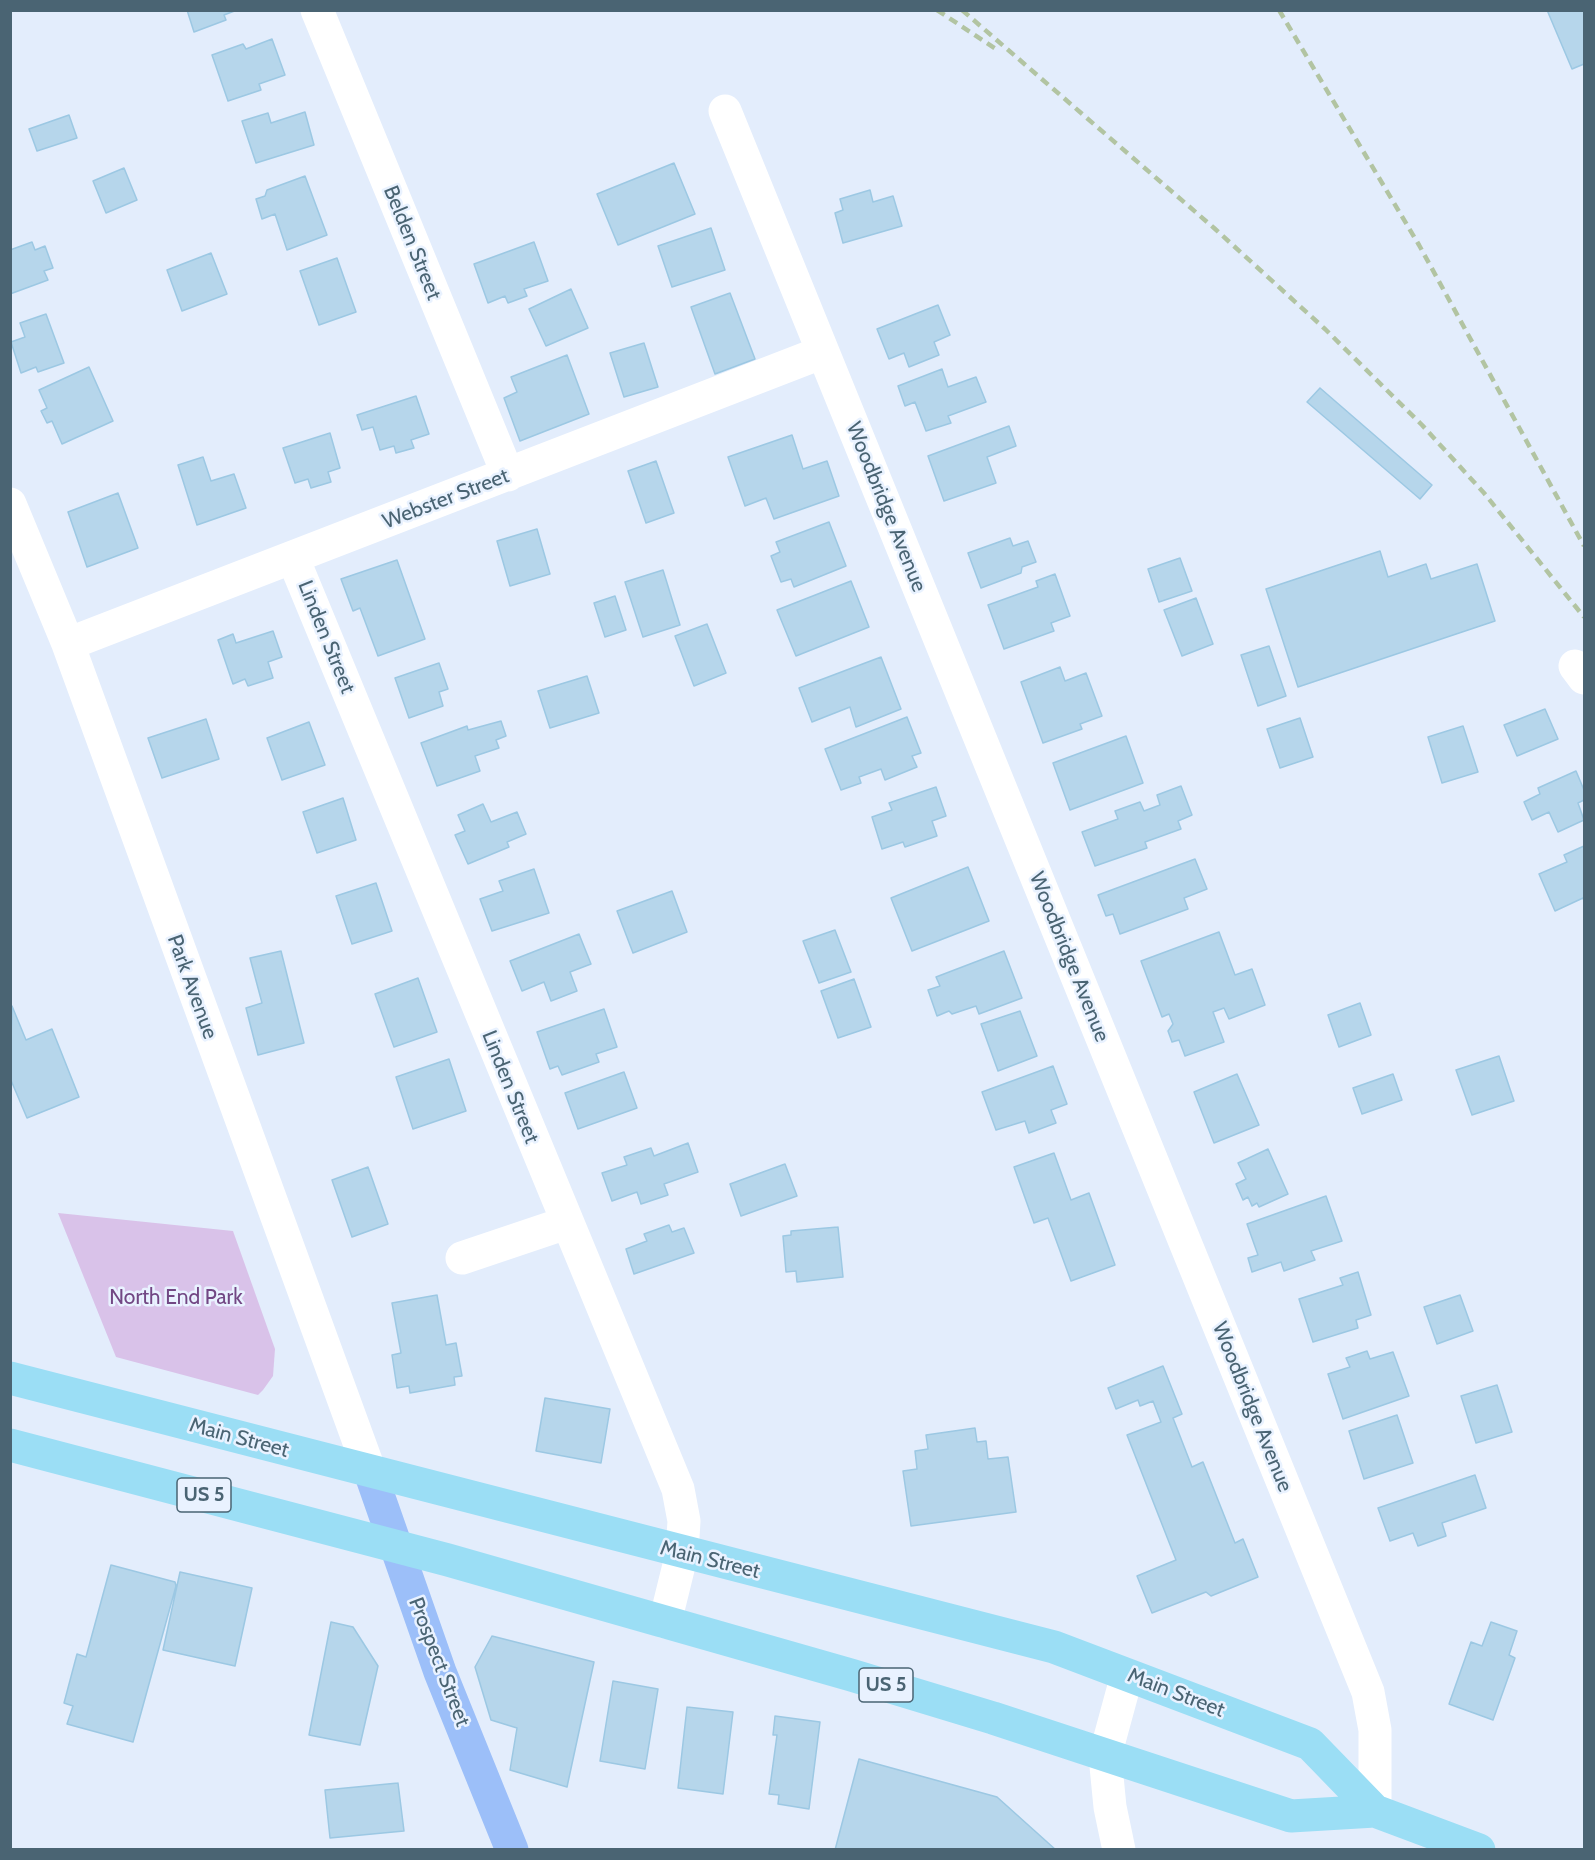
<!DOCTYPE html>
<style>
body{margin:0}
#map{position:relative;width:1595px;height:1860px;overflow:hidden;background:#e3edfc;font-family:Cabin,sans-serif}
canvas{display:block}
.frame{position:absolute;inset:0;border:12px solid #4a6473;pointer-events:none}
</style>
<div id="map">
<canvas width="1595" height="1860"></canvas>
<div class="frame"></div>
</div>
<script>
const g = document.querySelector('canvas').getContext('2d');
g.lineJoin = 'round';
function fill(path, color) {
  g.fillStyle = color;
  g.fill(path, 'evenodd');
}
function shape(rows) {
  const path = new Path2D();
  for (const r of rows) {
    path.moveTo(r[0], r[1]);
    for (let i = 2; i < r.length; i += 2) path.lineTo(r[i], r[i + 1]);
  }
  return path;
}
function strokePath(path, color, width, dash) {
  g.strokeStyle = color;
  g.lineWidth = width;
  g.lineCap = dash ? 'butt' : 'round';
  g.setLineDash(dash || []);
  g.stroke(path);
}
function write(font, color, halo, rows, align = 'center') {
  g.font = font + ' Cabin,sans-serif';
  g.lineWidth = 5;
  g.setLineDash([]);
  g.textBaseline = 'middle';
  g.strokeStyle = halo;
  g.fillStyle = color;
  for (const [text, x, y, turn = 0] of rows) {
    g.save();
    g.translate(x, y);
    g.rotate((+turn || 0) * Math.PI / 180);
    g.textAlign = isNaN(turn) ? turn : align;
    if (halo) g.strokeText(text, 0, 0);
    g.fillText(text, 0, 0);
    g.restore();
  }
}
fill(shape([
 [58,1213,233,1231,275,1349,273,1376,263,1390,258,1395,116,1357]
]), '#d9c2e9');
const building = shape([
 [187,10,237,10,224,15,226,20,194,32,187,10],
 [1547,10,1584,10,1584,64,1572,69,1547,10],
 [272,39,285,75,259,84,261,90,228,101,212,55,243,44,246,49,272,39],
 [305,112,314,145,256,163,242,121,268,113,271,123,305,112],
 [69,115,77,138,37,151,29,129,69,115],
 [674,163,695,214,618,245,597,194,674,163],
 [124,168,137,200,106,213,93,181,124,168],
 [305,176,327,235,287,250,275,214,262,219,256,199,265,196,267,190,305,176],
 [870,190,873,202,893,196,902,226,843,243,835,213,843,210,840,199,870,190],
 [711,228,725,270,672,287,658,246,711,228],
 [32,242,35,250,45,246,53,268,44,271,48,280,10,294,10,250,32,242],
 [534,242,548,281,524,289,527,296,508,303,505,296,488,303,474,264,534,242],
 [211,253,227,294,182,311,167,270,211,253],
 [337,258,356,312,319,325,300,271,337,258],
 [571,289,588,328,546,346,529,309,571,289],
 [730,293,755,359,715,374,691,307,730,293],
 [938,305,950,335,934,342,939,355,909,367,904,353,889,359,877,329,938,305],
 [46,314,64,363,38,372,36,367,21,373,11,342,25,337,20,323,46,314],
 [644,343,658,387,624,397,610,353,644,343],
 [567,355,589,414,520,441,504,398,517,392,511,377,567,355],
 [89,367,113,421,62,444,52,421,47,423,41,411,47,408,39,390,89,367],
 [942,369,948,387,976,377,986,402,948,416,951,423,926,431,915,402,905,406,898,386,942,369],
 [1320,388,1432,485,1420,499,1307,402,1320,388],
 [416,396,429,434,411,440,414,448,396,453,394,446,380,450,373,427,362,430,357,415,416,396],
 [1009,426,1016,446,987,457,996,483,944,501,928,456,1009,426],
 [330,433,340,468,328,472,331,482,311,488,308,479,295,483,283,448,330,433],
 [792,435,803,469,827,461,839,496,774,519,766,498,745,506,728,457,792,435],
 [203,457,211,481,234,474,246,508,197,525,178,465,203,457],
 [656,461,674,513,646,523,628,471,656,461],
 [118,493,138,548,87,567,68,512,118,493],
 [829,522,846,566,794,587,791,579,781,582,771,556,780,552,776,542,829,522],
 [537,529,550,574,510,586,497,541,537,529],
 [1010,538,1013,546,1028,541,1036,562,1022,567,1021,573,981,588,968,553,1010,538],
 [1380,551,1388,577,1426,564,1431,579,1477,564,1495,621,1298,687,1266,589,1380,551],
 [1180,558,1192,591,1159,602,1148,569,1180,558],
 [397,560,425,639,378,656,360,608,353,611,341,579,397,560],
 [663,570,680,625,643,637,625,582,663,570],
 [1055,574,1070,616,1051,623,1054,631,1004,649,988,605,1038,587,1036,581,1055,574],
 [851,581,869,627,796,656,777,610,851,581],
 [615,596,626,630,605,637,594,603,615,596],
 [1196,598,1213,644,1182,656,1164,610,1196,598],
 [707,624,726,673,694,686,675,636,707,624],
 [273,631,282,657,268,662,273,678,248,686,245,679,233,684,218,640,233,634,236,643,273,631],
 [1269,646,1286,696,1258,706,1241,655,1269,646],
 [881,657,901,709,856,727,850,707,812,722,799,688,881,657],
 [439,663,448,689,439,692,443,706,409,718,395,678,439,663],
 [1060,667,1065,681,1086,673,1102,716,1080,724,1082,729,1043,743,1021,682,1060,667],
 [587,676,599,713,550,728,538,691,587,676],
 [1545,709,1558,739,1517,756,1504,725,1545,709],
 [907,717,921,753,912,756,917,767,885,780,881,769,859,777,861,783,841,790,825,749,907,717],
 [1300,718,1313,757,1280,768,1267,729,1300,718],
 [206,719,219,759,162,778,148,738,206,719],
 [501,721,506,736,496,740,499,748,475,756,480,771,437,786,421,743,467,726,468,730,501,721],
 [309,722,325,765,282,780,267,738,309,722],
 [1463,726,1478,772,1442,783,1428,737,1463,726],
 [1126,736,1143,783,1070,810,1053,763,1126,736],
 [1576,771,1584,790,1584,800,1578,803,1584,820,1558,832,1549,812,1532,820,1524,802,1540,794,1538,788,1576,771],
 [1181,786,1192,815,1178,821,1181,829,1145,842,1147,848,1095,866,1082,832,1118,819,1115,811,1140,802,1144,811,1160,805,1157,795,1181,786],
 [936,787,946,816,932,821,937,836,905,847,903,842,882,849,872,817,892,810,889,803,936,787],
 [343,798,356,840,317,853,303,812,343,798],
 [483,804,491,822,517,812,526,834,507,842,509,847,468,864,455,835,465,831,458,815,483,804],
 [1584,846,1584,901,1583,898,1555,911,1539,874,1567,862,1564,855,1584,846],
 [1195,859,1207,889,1184,898,1188,909,1120,934,1113,914,1106,916,1098,895,1195,859],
 [968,867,989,921,912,951,891,898,968,867],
 [534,869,549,913,492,931,480,899,503,891,499,881,534,869],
 [376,883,392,931,352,944,336,896,376,883],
 [672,891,687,932,633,953,617,911,672,891],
 [835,930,851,972,819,983,803,941,835,930],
 [1219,932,1235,975,1252,969,1265,1005,1229,1019,1224,1008,1213,1012,1224,1042,1185,1056,1179,1040,1172,1042,1168,1031,1173,1024,1169,1014,1162,1017,1141,961,1219,932],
 [579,934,591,964,570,972,577,991,551,1001,544,982,522,991,510,961,579,934],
 [281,951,304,1043,258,1055,246,1008,262,1003,250,958,281,951],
 [1004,951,1022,998,979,1014,976,1006,952,1014,949,1011,937,1016,928,990,940,986,936,977,1004,951],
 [418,978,437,1032,394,1047,375,994,418,978],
 [854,979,871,1027,838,1038,821,991,854,979],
 [1360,1003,1371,1035,1339,1047,1328,1015,1360,1003],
 [12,1006,26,1040,52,1029,79,1097,27,1118,10,1078,12,1006],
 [604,1009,617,1047,596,1054,599,1062,562,1075,558,1066,550,1069,537,1032,604,1009],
 [1020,1011,1037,1056,998,1071,981,1024,1020,1011],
 [1499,1056,1514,1101,1472,1115,1456,1070,1499,1056],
 [449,1059,466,1111,413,1129,396,1077,449,1059],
 [1053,1066,1067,1104,1051,1110,1056,1123,1029,1133,1025,1121,996,1130,982,1092,1053,1066],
 [624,1072,637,1108,578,1129,565,1093,624,1072],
 [1237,1074,1259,1125,1214,1143,1194,1092,1237,1074],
 [1393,1074,1402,1100,1362,1114,1353,1088,1393,1074],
 [688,1143,698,1172,664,1184,668,1195,641,1204,637,1192,612,1201,602,1173,627,1165,624,1157,651,1148,654,1156,688,1143],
 [1268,1149,1288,1194,1259,1207,1257,1203,1252,1206,1248,1197,1243,1200,1236,1184,1246,1179,1238,1163,1268,1149],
 [1054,1153,1071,1200,1089,1193,1115,1265,1071,1281,1048,1218,1034,1223,1014,1167,1054,1153],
 [785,1164,797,1196,741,1216,730,1184,785,1164],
 [368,1167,388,1224,352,1237,332,1180,368,1167],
 [1326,1196,1342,1241,1311,1251,1315,1260,1284,1271,1281,1262,1252,1272,1248,1258,1258,1255,1247,1224,1326,1196],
 [669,1225,672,1232,684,1228,694,1253,634,1274,626,1249,647,1241,644,1234,669,1225],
 [838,1227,843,1277,797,1282,796,1271,786,1272,783,1236,791,1235,791,1231,838,1227],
 [1358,1272,1371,1315,1356,1320,1358,1328,1313,1342,1299,1299,1343,1285,1340,1278,1358,1272],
 [437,1295,446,1345,456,1343,462,1376,454,1377,455,1385,410,1393,409,1386,397,1388,392,1355,401,1353,392,1303,437,1295],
 [1460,1295,1473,1331,1437,1344,1424,1307,1460,1295],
 [1367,1351,1370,1359,1393,1352,1409,1396,1343,1419,1328,1374,1350,1367,1346,1358,1367,1351],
 [1163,1366,1182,1414,1173,1418,1192,1467,1203,1462,1235,1543,1243,1539,1258,1577,1211,1596,1206,1592,1152,1613,1137,1576,1176,1560,1127,1435,1161,1422,1153,1401,1140,1406,1138,1400,1116,1409,1108,1388,1163,1366],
 [1497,1385,1512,1432,1476,1443,1461,1396,1497,1385],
 [545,1398,610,1409,601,1463,536,1451,545,1398],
 [1397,1415,1413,1463,1364,1479,1349,1431,1397,1415],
 [975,1428,977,1442,986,1441,988,1459,1008,1457,1016,1512,911,1526,903,1471,917,1469,915,1451,928,1449,926,1435,975,1428],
 [1475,1475,1486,1508,1442,1523,1446,1536,1418,1546,1413,1533,1390,1541,1378,1508,1475,1475],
 [111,1565,175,1582,176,1586,133,1742,67,1724,73,1706,64,1703,77,1654,86,1657,111,1565],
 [180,1572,252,1588,235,1666,163,1650,180,1572],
 [331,1622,353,1627,378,1666,360,1745,309,1735,331,1622],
 [1491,1622,1517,1631,1509,1655,1515,1658,1493,1720,1449,1704,1471,1642,1482,1646,1491,1622],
 [492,1636,594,1662,567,1787,510,1770,517,1728,491,1720,475,1667,492,1636],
 [613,1681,658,1689,645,1769,600,1761,613,1681],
 [687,1707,733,1712,723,1794,678,1788,687,1707],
 [775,1716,820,1722,809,1809,778,1804,779,1795,769,1794,777,1735,773,1735,775,1716],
 [859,1759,997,1797,1056,1850,835,1850,859,1759],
 [398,1783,404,1831,330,1838,325,1790,398,1783]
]);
fill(building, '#b6d6eb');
strokePath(building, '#9cc8e3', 1.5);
strokePath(shape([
 [317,10,508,475],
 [725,111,1368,1692,1375,1730,1375,1811],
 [10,504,68,644,370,1472],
 [293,558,678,1489,684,1521,682,1553,665,1622],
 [68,644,823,352],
 [1575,666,1584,678],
 [462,1258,566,1223],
 [1119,1850,1110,1807,1105,1756,1127,1675]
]), '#fff', 33);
strokePath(shape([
 [370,1472,440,1672,512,1850]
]), '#9cbff9', 33);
strokePath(shape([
 [10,1378,1054,1647,1310,1744,1375,1811],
 [10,1445,448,1560,851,1675,993,1718,1291,1816,1375,1811,1479,1850]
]), '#9bdef5', 33);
strokePath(shape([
 [937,10,996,49],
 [962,10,1214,228,1325,329,1422,425,1484,493,1584,617],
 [1279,10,1419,245,1584,546]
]), '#b2c4a2', 4.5, [9, 6]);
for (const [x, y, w] of [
 [204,1495,54],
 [886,1685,54]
]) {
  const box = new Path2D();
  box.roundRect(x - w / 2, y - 17, w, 34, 4.5);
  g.fillStyle = '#e9f2ff';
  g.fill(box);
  strokePath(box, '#4a6473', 1.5);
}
write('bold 20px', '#4a6473', null, [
 ["US 5",204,1495],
 ["US 5",886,1685]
]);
write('21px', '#4a6473', '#e9f2ff', [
 ["Belden Street",412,243,68],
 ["Webster Street",446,499,-21],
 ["Woodbridge Avenue",886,507,68],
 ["Linden Street",326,637,68],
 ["Woodbridge Avenue",1069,957,68],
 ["Park Avenue",192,987,70],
 ["Linden Street",510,1087,68],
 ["Woodbridge Avenue",1252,1407,68],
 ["Main Street",239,1438,15],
 ["Main Street",710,1560,14],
 ["Prospect Street",439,1662,69],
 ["Main Street",1176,1693,21]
]);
write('21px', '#724784', '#e9f2ff', [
 ["North End Park",176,1298]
]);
</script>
